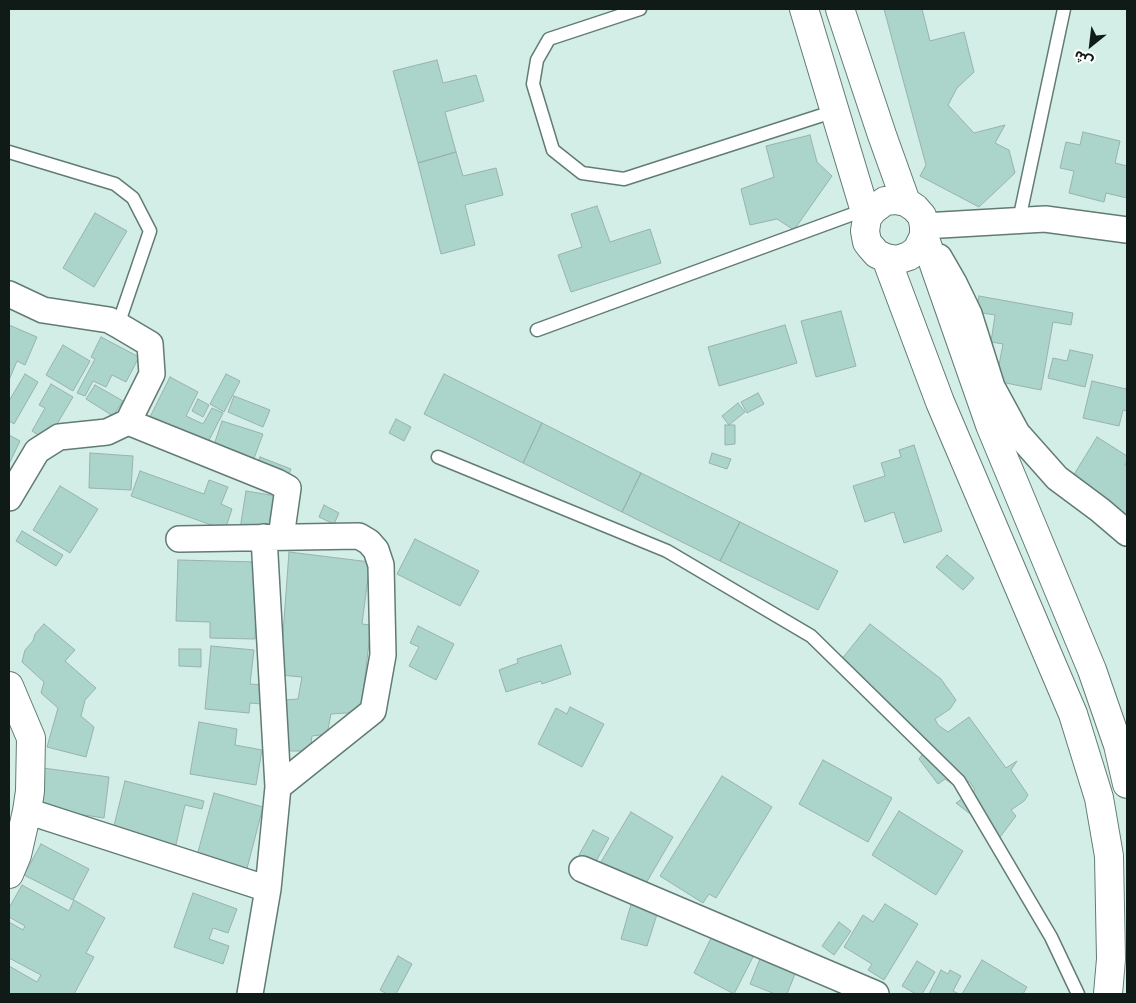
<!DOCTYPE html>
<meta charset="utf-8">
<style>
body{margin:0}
#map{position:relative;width:1136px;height:1003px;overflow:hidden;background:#d3eee7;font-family:Spectral,"Noto Sans Arabic",serif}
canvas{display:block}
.frame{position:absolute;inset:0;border:10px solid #101a17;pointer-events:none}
.north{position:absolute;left:1066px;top:20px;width:50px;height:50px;-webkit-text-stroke:4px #fff;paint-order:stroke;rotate:209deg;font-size:14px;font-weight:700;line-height:20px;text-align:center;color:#101a17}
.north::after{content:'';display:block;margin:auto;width:18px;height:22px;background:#101a17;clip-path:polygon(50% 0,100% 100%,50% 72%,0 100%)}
</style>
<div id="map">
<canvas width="1136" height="1003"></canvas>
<div class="frame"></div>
<div class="north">ش</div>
</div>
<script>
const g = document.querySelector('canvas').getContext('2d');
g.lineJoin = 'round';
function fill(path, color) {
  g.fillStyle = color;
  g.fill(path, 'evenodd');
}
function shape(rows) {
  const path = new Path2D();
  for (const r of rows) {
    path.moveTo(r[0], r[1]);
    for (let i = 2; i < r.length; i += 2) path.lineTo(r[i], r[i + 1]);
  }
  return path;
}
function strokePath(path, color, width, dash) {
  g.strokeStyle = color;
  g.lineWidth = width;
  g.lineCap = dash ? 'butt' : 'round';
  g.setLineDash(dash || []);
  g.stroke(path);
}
const building = shape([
 [884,9,922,9,930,41,964,32,974,72,957,88,948,105,974,133,1005,125,995,143,1009,150,1015,173,979,207,920,176,926,165,884,9],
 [437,60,443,83,476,75,484,101,445,112,456,152,418,163,393,71,437,60],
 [1083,132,1120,141,1115,163,1127,166,1127,198,1106,193,1104,202,1069,193,1074,171,1060,168,1066,142,1080,145,1083,132],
 [810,135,817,162,832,176,794,230,777,219,750,225,741,189,774,177,766,146,810,135],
 [456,152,463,176,496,168,503,195,465,205,475,245,441,254,418,163,456,152],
 [597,206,610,242,650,229,661,263,571,292,558,255,582,247,571,214,597,206],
 [95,213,127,231,94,287,63,268,95,213],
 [979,296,1073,313,1071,325,1053,322,1041,390,996,381,1003,344,991,342,995,315,976,312,979,296],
 [841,311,856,366,816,377,801,321,841,311],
 [9,325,37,337,25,365,17,361,9,380,9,325],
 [785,325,797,363,719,386,708,347,785,325],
 [101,337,139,357,126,382,112,375,106,387,93,381,85,396,77,393,95,359,91,357,101,337],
 [63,345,90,361,73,391,46,375,63,345],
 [1070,350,1093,355,1085,387,1048,378,1053,358,1067,361,1070,350],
 [25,374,38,382,14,424,9,421,9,401,25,374],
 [226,374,240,381,224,412,210,404,226,374],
 [444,374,542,423,523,463,424,414,444,374],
 [170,377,198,392,186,416,203,424,212,408,223,413,206,446,150,417,170,377],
 [1092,381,1126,389,1127,384,1127,411,1123,410,1119,426,1083,418,1092,381],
 [51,384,73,397,47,441,32,431,45,408,39,405,51,384],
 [95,385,123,401,113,416,86,399,95,385],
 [758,393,764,404,747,413,741,402,758,393],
 [234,396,270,410,263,427,228,412,234,396],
 [198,399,209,405,203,417,192,411,198,399],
 [738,403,745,412,729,425,722,416,738,403],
 [396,419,411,427,404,441,389,433,396,419],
 [222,421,263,434,253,461,213,448,222,421],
 [542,423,641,473,622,512,523,463,542,423],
 [725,425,735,425,735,444,725,445,725,425],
 [9,435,20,441,9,464,9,435],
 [1097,437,1127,456,1127,461,1125,465,1127,466,1127,516,1070,481,1097,437],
 [914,445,942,531,904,543,894,512,865,522,853,486,885,476,881,463,901,457,899,450,914,445],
 [90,453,133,456,131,490,89,488,90,453],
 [712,453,731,459,727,469,709,463,712,453],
 [260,457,291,469,286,482,255,470,260,457],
 [140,471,204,494,209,480,228,487,221,504,232,509,225,530,131,496,140,471],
 [641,473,740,522,720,561,622,512,641,473],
 [60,486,98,509,70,553,33,530,60,486],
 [246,491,283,497,277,535,240,529,246,491],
 [324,505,339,513,334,524,319,517,324,505],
 [740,522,838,571,818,610,720,561,740,522],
 [22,531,63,555,56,566,16,541,22,531],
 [415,539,479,571,460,606,397,574,415,539],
 [289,552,370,562,362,624,371,625,361,712,331,714,327,734,312,736,310,751,283,751,284,700,298,699,302,677,280,675,289,552],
 [947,555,974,578,963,590,936,567,947,555],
 [178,560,257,562,255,639,210,638,210,622,176,621,178,560],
 [44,624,75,650,65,661,96,688,85,700,81,716,94,727,86,757,47,747,58,708,41,693,44,682,22,662,25,650,33,641,35,634,44,624],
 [870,624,941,679,956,700,950,709,935,719,938,725,948,732,969,717,1006,768,1017,761,1011,770,1028,795,1024,801,1011,810,1016,816,1000,837,956,803,975,790,969,781,958,788,945,779,938,784,919,759,927,748,841,660,870,624],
 [418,626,454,644,436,680,409,666,419,647,410,643,418,626],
 [561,645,571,674,542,684,541,681,506,692,499,670,518,663,517,659,561,645],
 [211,646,254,650,250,684,264,685,262,704,250,703,249,713,205,709,211,646],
 [179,649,201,649,201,667,179,666,179,649],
 [570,707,604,724,582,767,538,744,556,708,567,714,570,707],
 [199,722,237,729,235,745,262,750,256,785,190,774,199,722],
 [823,760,892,798,868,842,799,804,823,760],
 [43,768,109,777,104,818,38,808,43,768],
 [722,776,772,807,716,898,709,894,703,903,660,876,722,776],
 [125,781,204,801,202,809,185,805,175,849,112,834,125,781],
 [214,793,263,807,245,876,195,863,214,793],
 [899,811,963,851,936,895,872,855,899,811],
 [631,812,673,837,642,890,599,865,631,812],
 [593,830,609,838,595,863,579,855,593,830],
 [41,844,89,869,73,900,24,875,41,844],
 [22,885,69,911,74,900,105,918,86,953,94,957,74,994,9,994,9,966,37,982,41,975,9,958,9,922,23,930,25,926,9,917,9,908,22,885],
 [193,893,237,909,228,933,213,928,209,939,229,946,223,964,174,947,193,893],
 [632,901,659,908,647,946,621,939,632,901],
 [885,904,918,924,884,980,868,970,872,964,844,947,863,915,873,922,885,904],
 [839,922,851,931,834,955,822,946,839,922],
 [713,934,754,955,734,994,694,973,713,934],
 [764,949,799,964,787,994,775,994,750,984,764,949],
 [398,956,412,964,396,994,387,994,380,990,398,956],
 [982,960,1027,987,1023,994,962,994,982,960],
 [917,961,935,972,922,994,916,994,902,986,917,961],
 [941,970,948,974,950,970,961,976,953,991,959,994,929,994,941,970]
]);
fill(building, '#abd4ca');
strokePath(building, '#98b2ab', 1);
const lane = shape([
 [640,9,549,39,537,60,533,84,553,150,582,173,624,179,835,111],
 [9,152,115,184,133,198,150,231,118,325],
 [1019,220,1064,9],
 [537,330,864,210],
 [438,457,667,551,811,636,959,781,1051,937,1078,994]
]);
const street = shape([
 [924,226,1045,219,1127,230],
 [939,257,954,283,969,314,992,387,1017,433,1057,478,1100,510,1127,533],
 [9,294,43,310,109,320,118,325,150,344,152,374,128,422,107,432,59,437,37,451,9,498],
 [128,422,277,482,288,488,281,537],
 [179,539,359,536,369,542,376,550,381,565,383,655,373,711,278,787],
 [27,811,268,889],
 [582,869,876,994],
 [250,994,268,889,278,787,264,537]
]);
const secondary = shape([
 [804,9,867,218],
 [840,9,882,135,906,202],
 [924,236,990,425,1092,670,1118,745,1127,784],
 [886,258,897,260,909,256,917,250,924,236,924,226,922,216,915,208,906,202,896,200,885,201,873,210,867,218,865,231,867,242,870,246,877,254,886,258,940,402,1073,714,1099,798,1109,856,1111,959,1108,994],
 [9,686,31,738,30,791,27,811,17,855,9,874]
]);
strokePath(lane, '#627b75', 15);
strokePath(street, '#627b75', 28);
strokePath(secondary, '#627b75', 30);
strokePath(lane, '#fff', 12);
strokePath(street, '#fff', 25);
strokePath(secondary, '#fff', 28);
</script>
